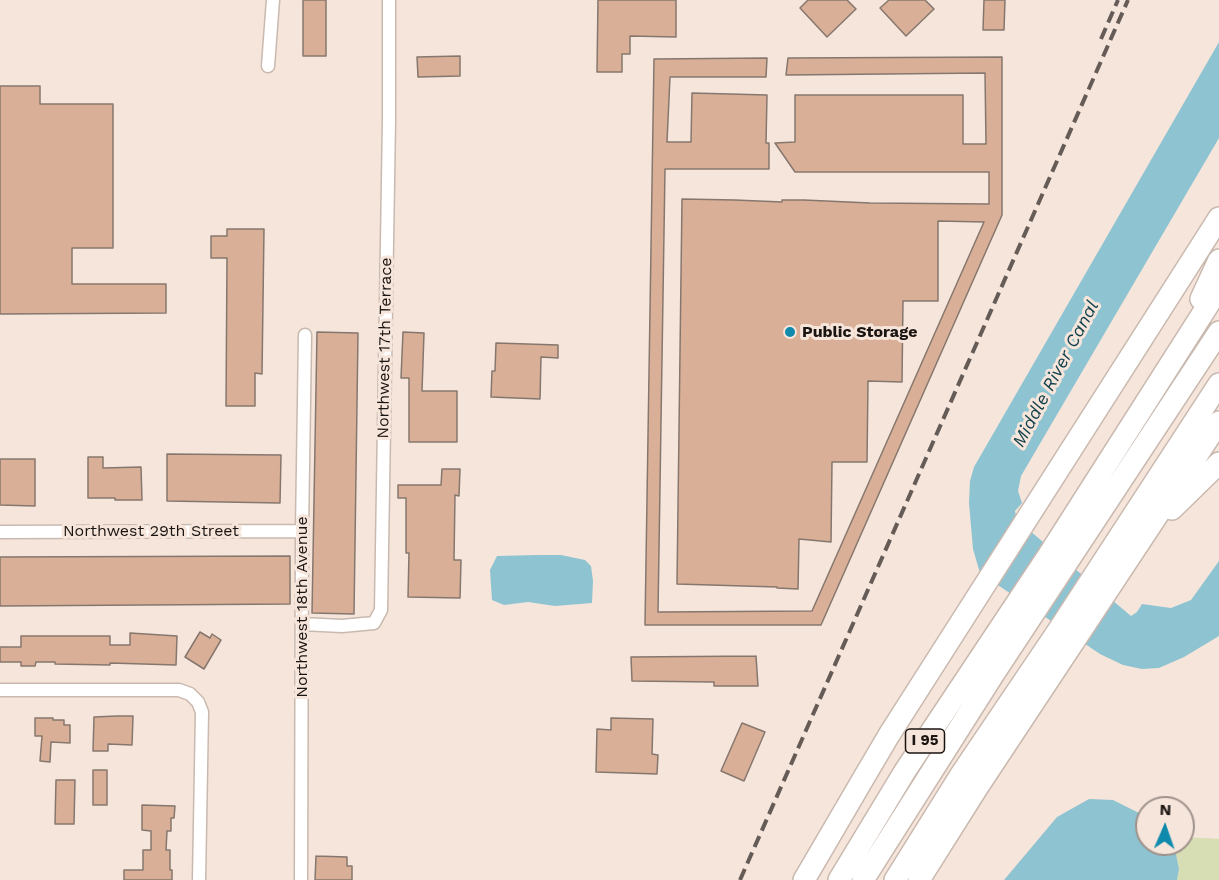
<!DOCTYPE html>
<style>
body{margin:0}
#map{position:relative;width:1219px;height:880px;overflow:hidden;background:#f6e5db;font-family:"Work Sans",sans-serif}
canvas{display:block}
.north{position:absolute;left:1135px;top:796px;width:60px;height:60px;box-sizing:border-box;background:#f6e5db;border:2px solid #9e928b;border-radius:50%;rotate:2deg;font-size:16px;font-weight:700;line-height:24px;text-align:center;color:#1b1512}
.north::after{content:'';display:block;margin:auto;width:21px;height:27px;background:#0f8aac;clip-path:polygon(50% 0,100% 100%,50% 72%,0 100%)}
</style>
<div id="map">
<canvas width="1219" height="880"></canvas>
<div class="north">N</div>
</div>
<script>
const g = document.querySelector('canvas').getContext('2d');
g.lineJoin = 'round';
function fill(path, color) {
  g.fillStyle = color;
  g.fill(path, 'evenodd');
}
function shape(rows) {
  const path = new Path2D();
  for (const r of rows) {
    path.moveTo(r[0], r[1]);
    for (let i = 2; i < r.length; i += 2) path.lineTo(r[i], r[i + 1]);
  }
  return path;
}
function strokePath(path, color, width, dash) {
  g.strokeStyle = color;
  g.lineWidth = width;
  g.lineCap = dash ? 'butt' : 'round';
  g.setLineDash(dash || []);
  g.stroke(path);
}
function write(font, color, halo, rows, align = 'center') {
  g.font = font + ' "Work Sans",sans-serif';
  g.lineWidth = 6;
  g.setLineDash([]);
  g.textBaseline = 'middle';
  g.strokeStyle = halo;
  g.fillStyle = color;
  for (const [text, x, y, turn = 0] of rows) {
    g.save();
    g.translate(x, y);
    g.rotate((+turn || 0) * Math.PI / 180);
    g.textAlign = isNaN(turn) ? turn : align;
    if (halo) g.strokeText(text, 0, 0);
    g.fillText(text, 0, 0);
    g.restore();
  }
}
fill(shape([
 [1183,837,1219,839,1219,880,1177,880,1179,869,1174,844,1183,844]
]), '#d8deb3');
fill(shape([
 [1219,42,1219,138,1021,476,1018,491,1022,503,1015,511,1017,520,1131,616,1137,612,1142,604,1171,608,1191,600,1219,561,1219,636,1184,657,1159,668,1142,669,1123,665,1100,654,980,573,973,549,969,503,970,481,974,467],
 [538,555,561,555,585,560,591,566,593,581,592,603,555,606,528,602,504,605,492,600,490,570,497,556],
 [1089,799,1113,800,1147,817,1147,844,1174,844,1179,869,1177,880,1004,880,1057,817]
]), '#8ec3d1');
const building = shape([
 [303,0,326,0,326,56,303,56,303,0],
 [598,0,676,0,676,37,630,36,630,54,622,54,622,72,597,72,598,0],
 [808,0,847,0,856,9,827,37,800,8,808,0],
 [889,0,925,0,934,9,906,36,880,8,889,0],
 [984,0,1005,0,1004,30,983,30,984,0],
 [460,56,460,76,418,77,417,57,460,56],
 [1002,57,1002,215,821,625,645,625,654,59,767,58,766,77,670,77,667,142,691,142,692,93,767,95,766,143,769,143,769,169,665,169,658,612,812,611,984,222,938,221,938,301,903,301,902,382,868,381,867,462,832,462,831,542,799,539,798,589,777,588,777,587,677,584,682,199,735,200,782,202,782,200,804,200,870,203,989,204,989,172,795,172,775,143,795,142,795,95,963,95,963,144,986,144,985,73,786,75,788,58,1002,57],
 [0,86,40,86,40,104,113,104,113,248,72,248,72,284,166,284,166,313,0,314,0,86],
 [227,229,264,229,262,374,255,373,255,406,226,406,227,258,211,258,211,236,227,236,227,229],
 [317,332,358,333,354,614,312,613,317,332],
 [403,332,424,333,422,391,457,391,457,442,409,442,409,378,401,378,403,332],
 [496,343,558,345,558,358,541,357,540,399,491,397,492,371,495,371,496,343],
 [167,454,281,455,280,503,167,501,167,454],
 [88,457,103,457,103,468,141,467,142,500,115,500,115,498,88,498,88,457],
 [0,459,35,459,35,506,0,505,0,459],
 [442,469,460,469,459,496,455,495,454,560,461,560,460,598,408,597,409,553,406,553,406,498,398,498,398,485,441,485,442,469],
 [290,556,290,604,0,606,0,557,290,556],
 [200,632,210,638,212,634,221,640,204,669,185,657,200,632],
 [130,633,177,636,176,665,110,663,110,665,55,664,55,662,36,662,35,666,21,666,21,662,0,662,0,647,21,647,21,636,110,636,110,645,130,645,130,633],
 [756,656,758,686,714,686,714,682,632,681,631,657,756,656],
 [117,716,133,716,132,745,108,744,108,751,93,751,94,717,117,716],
 [35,718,53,718,53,720,64,720,64,725,70,725,70,743,51,742,50,762,40,761,42,736,35,736,35,718],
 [611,718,653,719,652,754,658,755,657,774,596,772,597,729,611,730,611,718],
 [742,723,765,732,744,781,721,771,742,723],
 [93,770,107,770,107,805,93,805,93,770],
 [56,780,75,780,74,824,55,824,56,780],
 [142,805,175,806,174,818,171,818,171,831,167,831,166,850,170,850,170,870,172,870,172,880,124,880,124,870,143,870,143,850,151,850,151,831,142,830,142,805],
 [316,856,347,857,347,866,352,866,352,880,315,880,316,856]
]);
fill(building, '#d9b097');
strokePath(building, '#86776e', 1.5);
const minor = shape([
 [268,66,273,0],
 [0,532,302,531],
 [302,624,342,626,374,623,381,610,389,120,389,0],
 [0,690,179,690,190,694,198,702,202,712,199,880],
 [301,880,302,531,305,335]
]);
const motorway = shape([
 [1201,299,1219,260],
 [1172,509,1219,463],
 [804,880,866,774,889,735,1219,218],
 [839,880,905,771,1048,556,1219,288],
 [863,880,993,675,1219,332],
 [895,880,960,776,1058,631,1219,384],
 [919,880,977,788,1219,422]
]);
strokePath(minor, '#c9b9af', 15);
strokePath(motorway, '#c9b9af', 24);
strokePath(minor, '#fff', 12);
strokePath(motorway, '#fff', 21);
strokePath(shape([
 [1101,39,1118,0],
 [740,880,1128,0]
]), '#665c57', 4, [12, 6]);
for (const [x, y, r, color] of [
 [790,332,6,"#0f8aac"]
]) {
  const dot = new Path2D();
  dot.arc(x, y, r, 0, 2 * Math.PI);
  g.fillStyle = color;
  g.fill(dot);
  strokePath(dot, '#f6e5db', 2);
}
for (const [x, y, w] of [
 [925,741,39]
]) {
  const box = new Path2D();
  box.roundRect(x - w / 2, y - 12, w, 24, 4.5);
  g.fillStyle = '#f6e5db';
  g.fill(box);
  strokePath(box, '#1b1512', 1.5);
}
write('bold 15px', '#1b1512', null, [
 ["I 95",925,741]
]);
write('bold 16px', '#1b1512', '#f6e5db', [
 ["Public Storage",802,332]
], 'left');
write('16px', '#1b1512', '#f6e5db', [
 ["Northwest 17th Terrace",385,348,-89],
 ["Northwest 29th Street",151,531],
 ["Northwest 18th Avenue",302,607,-90]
]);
write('italic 18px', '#0d3e49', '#f6e5db', [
 ["Middle River Canal",1056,374,-62]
]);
</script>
